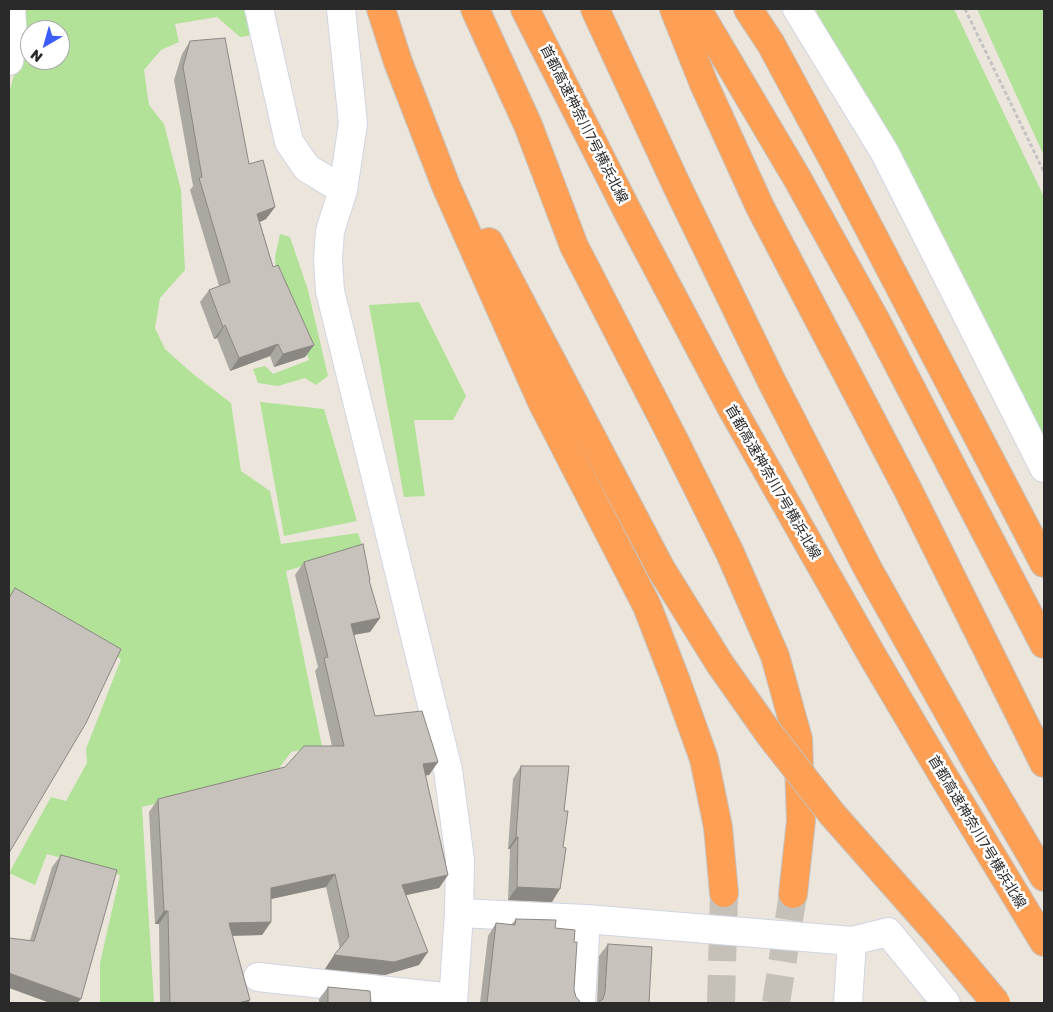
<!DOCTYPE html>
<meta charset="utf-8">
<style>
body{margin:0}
#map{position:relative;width:1053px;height:1012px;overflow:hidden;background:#ece5dc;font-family:"Golos Text",sans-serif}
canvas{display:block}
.frame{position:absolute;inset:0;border:10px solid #2a2a2a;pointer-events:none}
.north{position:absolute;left:20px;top:20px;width:50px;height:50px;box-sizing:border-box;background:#fff;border:1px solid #aaa;border-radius:50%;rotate:218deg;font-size:14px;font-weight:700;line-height:20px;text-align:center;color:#2a2a2a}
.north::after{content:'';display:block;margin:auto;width:18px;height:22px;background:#3c5df9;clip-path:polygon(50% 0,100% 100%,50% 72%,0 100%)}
</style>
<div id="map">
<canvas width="1053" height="1012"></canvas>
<div class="frame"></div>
<div class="north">N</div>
</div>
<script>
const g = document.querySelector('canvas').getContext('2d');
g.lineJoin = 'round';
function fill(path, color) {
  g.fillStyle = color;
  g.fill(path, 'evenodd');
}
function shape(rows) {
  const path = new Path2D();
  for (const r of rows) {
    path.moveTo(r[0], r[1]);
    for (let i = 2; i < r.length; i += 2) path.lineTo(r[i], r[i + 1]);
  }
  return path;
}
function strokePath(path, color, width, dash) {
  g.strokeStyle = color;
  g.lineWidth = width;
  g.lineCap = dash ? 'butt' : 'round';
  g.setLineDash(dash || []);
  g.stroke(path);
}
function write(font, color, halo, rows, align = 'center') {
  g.font = font + ' "Golos Text","Noto Sans JP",sans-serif';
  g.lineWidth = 5;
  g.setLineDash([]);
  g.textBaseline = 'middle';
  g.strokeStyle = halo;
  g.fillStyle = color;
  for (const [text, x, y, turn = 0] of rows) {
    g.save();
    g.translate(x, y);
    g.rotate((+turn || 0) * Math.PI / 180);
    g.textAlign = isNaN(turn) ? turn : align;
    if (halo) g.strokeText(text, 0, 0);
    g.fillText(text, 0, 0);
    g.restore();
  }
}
fill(shape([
 [19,9,248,9,253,35,240,37,217,17,175,24,179,42,161,50,144,70,149,105,164,124,181,190,185,270,160,298,155,328,165,349,193,374,231,403,241,471,270,491,281,544,358,533,363,548,286,571,322,746,291,752,274,775,142,807,154,1003,100,1003,100,963,120,875,47,854,35,885,9,873,51,797,66,801,87,763,86,749,121,659,9,594,9,93,24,39],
 [30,30,60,30,60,60,30,60],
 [815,9,954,9,1044,197,1044,448,904,173],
 [977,9,1044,9,1044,156],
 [280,234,290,237,308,290,328,376,316,385,305,378,278,386,258,383,253,369,265,366,273,374,309,360,276,274,275,257],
 [419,302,466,396,453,420,414,420,425,496,404,497,369,305],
 [260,402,324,409,357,521,284,536]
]), '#b1e298');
strokePath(shape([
 [721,1003,724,893],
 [776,1003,793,894]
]), '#c5c0b8', 28, [28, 14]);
const minor = shape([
 [259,9,289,142,307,168,343,190],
 [341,9,353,123,343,190,330,231,328,259,330,291,448,770,460,860,459,913,453,1003],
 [797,9,885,153,1044,468],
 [9,61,13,40,11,9],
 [459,913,586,919,852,941,888,932,946,1003],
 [258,977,453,998],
 [581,1003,586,919],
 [848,1003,852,941]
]);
const highway = shape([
 [381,9,398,62,446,186,542,402,647,606,676,681,704,759,718,827,724,893],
 [475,9,528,125,574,246,674,440,730,553,775,656,798,739,801,821,793,894],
 [525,9,630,216,730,405,873,657,944,777,1044,942],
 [595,9,677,186,772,382,868,569,977,763,1044,877],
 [674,9,704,84,760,207,907,488,1044,763],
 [697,9,797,178,876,321,1044,644],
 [748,9,771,44,835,163,1044,563],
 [489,242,661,569,720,664]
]);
strokePath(minor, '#d1d4e3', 30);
strokePath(highway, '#c3c3c3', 30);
strokePath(shape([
 [965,9,1044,172]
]), '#c3c3c3', 3, [4, 2.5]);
strokePath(minor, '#fff', 28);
strokePath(highway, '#fd9f55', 28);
const highwayBridge = shape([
 [720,664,770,735,832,814,939,935,996,1003]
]);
strokePath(highwayBridge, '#c3c3c3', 30, []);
strokePath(highwayBridge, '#fd9f55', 28);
fill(shape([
 [190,41,249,164,275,207,266,219,260,222,273,267,314,345,305,357,274,367,270,356,230,371,217,338,214,339,200,302,209,290,219,286,190,190,193,186,174,80,182,54],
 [304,562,370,580,369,581,380,618,370,632,353,635,375,716,438,762,429,775,425,775,448,875,439,888,406,895,419,965,385,975,325,969,340,949,326,887,271,899,271,922,262,935,232,936,250,1000,248,1003,160,1003,159,924,155,924,149,812,158,799,285,767,332,746,315,671,318,667,295,575],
 [521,766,564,811,552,902,508,900,510,849,508,849,513,779],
 [61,855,81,999,77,1003,50,1003,30,940,52,867],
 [516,919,555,928,574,942,574,990,576,997,581,1003,480,1003,488,936,496,923,511,925],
 [608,944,649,1003,597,1003,599,956],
 [328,987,371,1003,319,1003,319,999]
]), '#aba7a1');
fill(shape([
 [275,207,266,219,249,227,257,214],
 [225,325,217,338,214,339,223,327],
 [278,344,270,356,230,371,239,358],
 [314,345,305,357,274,367,283,354],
 [380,618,370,632,341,637,351,624],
 [438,762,429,775,414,777,423,764],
 [516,837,518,837,510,849,508,849],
 [335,874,326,887,262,901,271,888],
 [448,875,439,888,393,898,402,885],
 [517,887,560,889,552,902,508,900],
 [164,911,168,911,159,924,155,924],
 [271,922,262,935,220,936,229,923],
 [428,952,419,965,385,975,325,969,334,955],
 [9,973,81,999,77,1003,50,1003,9,988],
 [250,1000,248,1003,238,1003]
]), '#8b8883');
const building = shape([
 [225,38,249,164,263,160,275,207,257,214,273,267,278,265,314,345,283,354,278,344,239,358,225,325,223,327,209,290,230,282,199,178,202,177,183,67,190,41,225,38],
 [363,544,370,580,369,580,380,618,351,624,375,716,422,711,438,762,423,764,448,875,402,885,428,952,394,962,334,955,349,937,335,874,271,888,271,922,229,923,250,1000,238,1003,170,1003,168,911,164,911,158,799,285,767,304,746,344,746,324,658,328,657,304,562,363,544],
 [15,588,121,649,86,723,9,853,9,598,15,588],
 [521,766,569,766,564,811,568,811,563,847,566,848,560,889,517,887,518,837,516,837,521,766],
 [61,855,117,870,81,999,9,973,9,938,34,941,61,855],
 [516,919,556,920,555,928,575,930,574,942,577,942,574,990,576,997,581,1003,487,1003,496,923,515,925,516,919],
 [608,944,652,947,649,1003,598,1003,603,999,605,992,608,944],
 [328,987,370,991,371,1003,328,1003,328,987]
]);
fill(building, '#c7c2bb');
strokePath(building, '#8b8883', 1);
write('14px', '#2a2a2a', '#fff', [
 ["首都高速神奈川7号横浜北線",584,124,63],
 ["首都高速神奈川7号横浜北線",773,482,60],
 ["首都高速神奈川7号横浜北線",977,832,59]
]);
</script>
